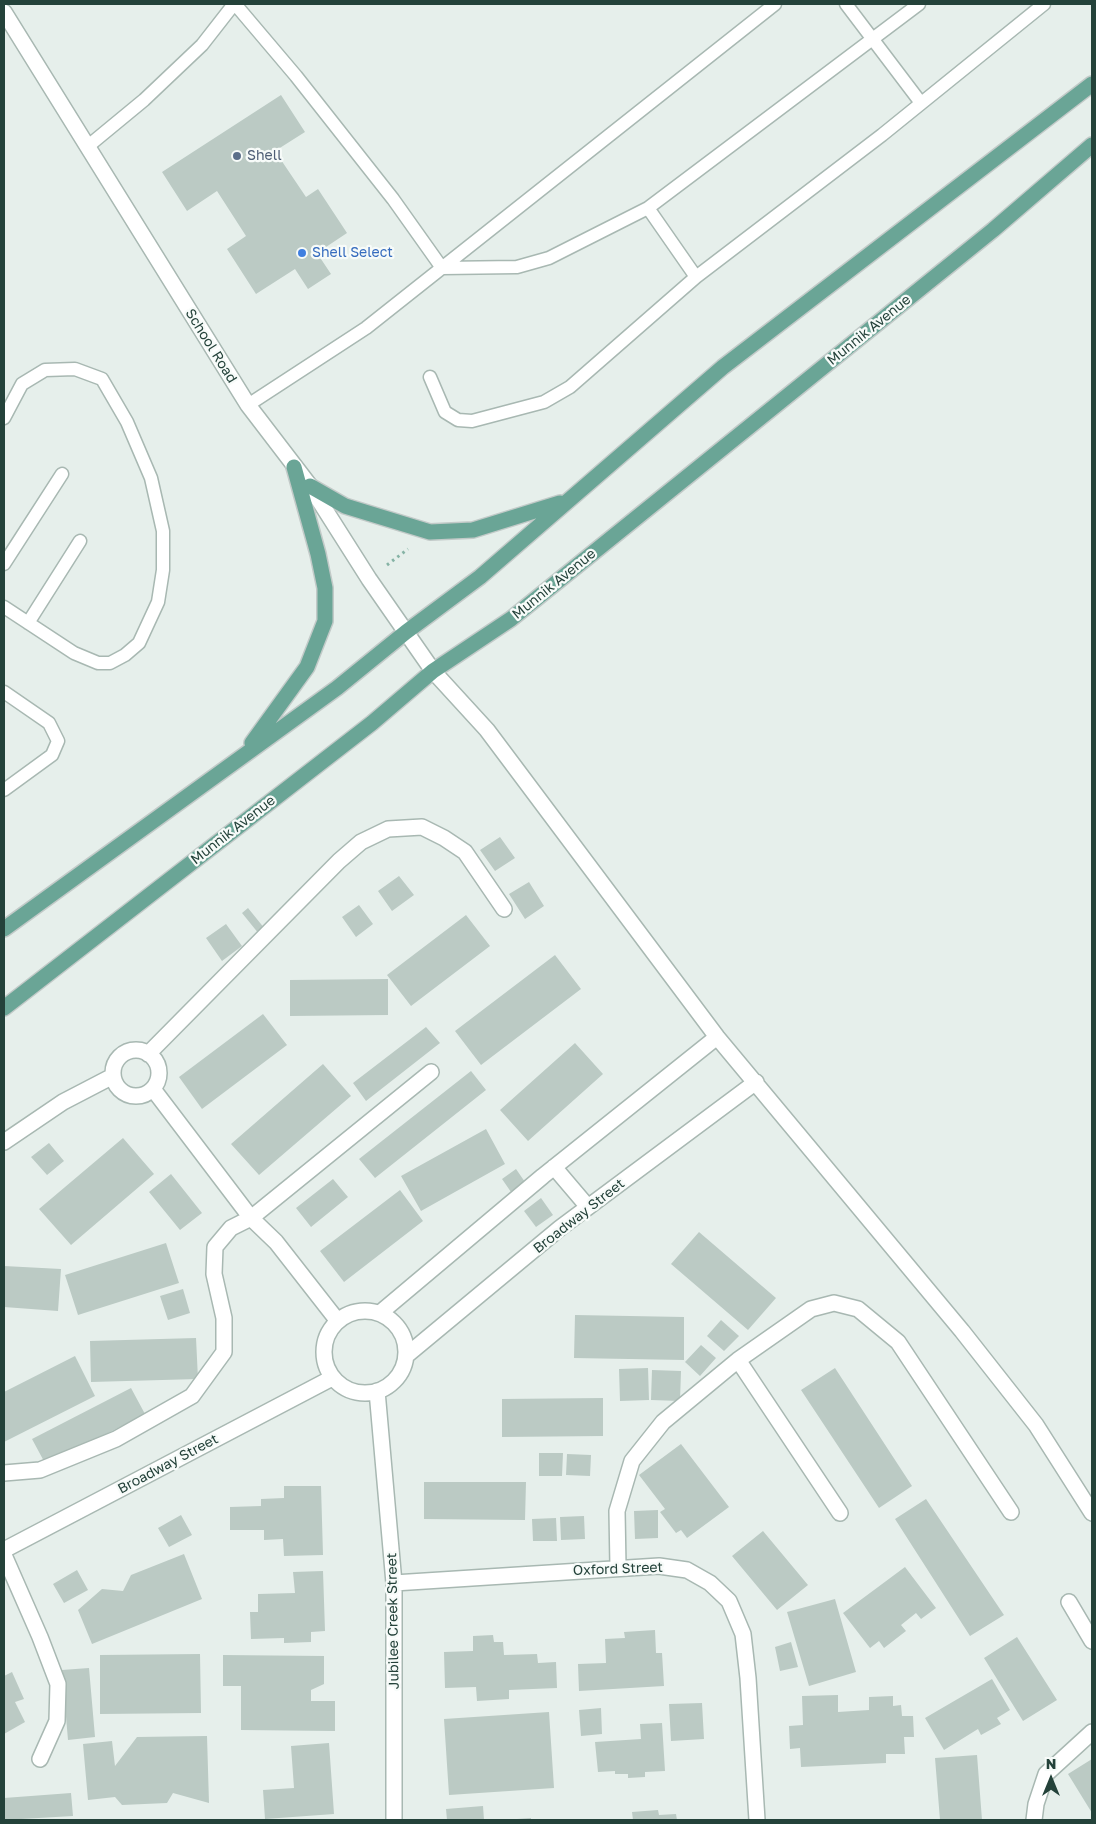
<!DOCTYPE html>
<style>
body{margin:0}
#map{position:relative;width:1096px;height:1824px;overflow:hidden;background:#e6efeb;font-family:"Golos Text",sans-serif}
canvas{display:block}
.frame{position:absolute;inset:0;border:5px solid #24423a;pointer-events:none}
.north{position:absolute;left:1026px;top:1754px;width:50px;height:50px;-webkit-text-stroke:4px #f7fbf9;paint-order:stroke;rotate:0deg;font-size:14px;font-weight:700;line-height:20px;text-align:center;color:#24423a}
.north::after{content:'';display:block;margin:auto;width:18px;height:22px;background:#24423a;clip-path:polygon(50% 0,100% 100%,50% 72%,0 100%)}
</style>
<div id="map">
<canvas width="1096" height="1824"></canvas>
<div class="frame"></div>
<div class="north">N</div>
</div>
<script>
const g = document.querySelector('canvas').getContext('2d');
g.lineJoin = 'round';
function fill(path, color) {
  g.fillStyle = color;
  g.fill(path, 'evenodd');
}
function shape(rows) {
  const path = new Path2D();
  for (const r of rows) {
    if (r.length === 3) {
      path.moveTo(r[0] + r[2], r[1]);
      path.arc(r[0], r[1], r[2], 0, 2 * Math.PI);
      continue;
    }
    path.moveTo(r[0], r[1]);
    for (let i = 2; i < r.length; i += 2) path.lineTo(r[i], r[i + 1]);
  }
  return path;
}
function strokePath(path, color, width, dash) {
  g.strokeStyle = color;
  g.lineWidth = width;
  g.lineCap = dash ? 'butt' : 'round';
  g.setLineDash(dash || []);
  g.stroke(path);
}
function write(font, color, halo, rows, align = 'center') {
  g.font = font + ' "Golos Text",sans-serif';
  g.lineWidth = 4.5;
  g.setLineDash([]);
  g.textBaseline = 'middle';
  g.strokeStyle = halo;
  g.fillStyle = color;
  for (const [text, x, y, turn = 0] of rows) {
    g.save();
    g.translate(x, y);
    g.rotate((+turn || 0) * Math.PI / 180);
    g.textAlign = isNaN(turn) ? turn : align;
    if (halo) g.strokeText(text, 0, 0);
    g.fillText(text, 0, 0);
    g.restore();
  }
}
fill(shape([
 [281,95,305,132,275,151,306,197,318,189,347,233,317,253,331,274,308,289,295,269,256,294,227,249,246,236,217,191,187,211,162,172],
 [500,837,515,858,495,871,480,850],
 [399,876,414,895,392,911,378,891],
 [529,882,544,906,525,919,509,894],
 [359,905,373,924,356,937,342,917],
 [248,908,265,929,259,934,242,913],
 [466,915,490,946,411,1006,387,975],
 [226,924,242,946,222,961,206,938],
 [555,955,581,989,481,1065,455,1031],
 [388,979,388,1015,290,1016,290,980],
 [263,1014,287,1045,202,1109,179,1077],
 [426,1027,440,1043,366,1101,353,1083],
 [575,1043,603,1074,528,1141,500,1110],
 [323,1064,351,1096,259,1175,231,1144],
 [471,1071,486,1090,375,1178,359,1159],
 [486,1129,505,1164,421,1211,401,1176],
 [123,1138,154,1174,71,1245,39,1209],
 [49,1143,64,1161,47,1175,31,1157],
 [516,1169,525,1182,511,1192,502,1179],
 [171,1174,202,1213,180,1230,149,1192],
 [333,1179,348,1197,311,1227,296,1208],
 [400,1190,423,1221,344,1282,320,1251],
 [541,1198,553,1215,536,1227,524,1211],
 [699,1232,776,1298,748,1330,671,1264],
 [166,1243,179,1283,78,1315,65,1275],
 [4,1266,61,1269,58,1311,4,1307],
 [183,1289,190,1313,168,1320,160,1296],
 [575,1315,684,1317,684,1360,574,1358],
 [721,1320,739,1336,724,1351,707,1336],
 [196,1338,198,1379,91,1382,90,1341],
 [701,1345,716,1358,700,1376,685,1362],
 [75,1356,95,1396,4,1442,4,1392],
 [648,1368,649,1400,620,1401,619,1369],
 [835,1368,912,1486,879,1508,801,1390],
 [652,1370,681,1371,680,1401,651,1400],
 [131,1388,145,1414,46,1465,32,1439],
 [603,1398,603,1436,502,1437,502,1399],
 [681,1444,729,1507,687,1538,681,1530,676,1533,660,1512,665,1509,639,1475],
 [539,1453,563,1453,562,1476,539,1476],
 [567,1454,591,1455,590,1476,566,1475],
 [424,1482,526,1482,525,1520,424,1519],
 [284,1486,321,1486,323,1555,284,1556,283,1539,264,1540,264,1530,230,1530,230,1507,261,1506,261,1499,284,1498],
 [926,1499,1004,1615,970,1636,895,1519],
 [658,1510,658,1538,635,1539,634,1511],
 [181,1515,192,1535,169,1547,158,1528],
 [584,1516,585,1539,561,1540,560,1517],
 [556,1518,557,1541,533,1541,532,1519],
 [763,1531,808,1585,777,1610,732,1556],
 [184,1554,202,1599,92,1644,78,1610,102,1589,123,1591,131,1575],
 [905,1567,936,1608,921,1619,916,1613,901,1625,906,1631,884,1648,879,1641,870,1648,843,1613],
 [77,1570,88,1590,64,1603,53,1584],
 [323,1571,325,1631,311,1632,311,1642,284,1643,284,1638,251,1639,250,1612,258,1612,258,1594,295,1593,293,1572],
 [835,1599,856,1672,809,1686,787,1612],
 [655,1630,656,1653,662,1653,664,1686,579,1691,578,1664,606,1663,605,1639,625,1638,624,1632],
 [493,1635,494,1642,503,1642,504,1655,537,1654,538,1663,556,1662,557,1688,509,1690,509,1699,477,1701,476,1687,445,1688,444,1652,473,1651,473,1636],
 [1017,1637,1057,1700,1023,1721,984,1658],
 [791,1642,798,1667,780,1671,775,1647],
 [200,1654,201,1713,100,1714,100,1655],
 [223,1655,324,1656,324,1684,311,1690,311,1701,335,1701,335,1731,241,1730,241,1686,223,1686],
 [89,1668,95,1737,68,1740,62,1670],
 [12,1672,24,1699,15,1702,25,1722,4,1734,4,1676],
 [992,1679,1010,1710,997,1718,1001,1724,981,1735,978,1729,944,1750,925,1718],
 [838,1695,838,1712,869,1710,869,1697,893,1696,893,1706,901,1705,902,1716,913,1716,914,1737,904,1737,905,1754,886,1754,886,1763,801,1767,800,1748,790,1749,789,1726,803,1725,802,1696],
 [702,1703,704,1739,671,1741,669,1704],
 [601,1708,602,1734,581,1736,579,1710],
 [549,1712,554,1788,449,1795,444,1719],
 [662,1723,665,1771,645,1772,645,1777,628,1778,628,1774,615,1774,615,1771,598,1772,595,1742,641,1739,640,1724],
 [207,1736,209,1803,173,1793,167,1803,122,1805,115,1797,88,1800,83,1744,112,1741,115,1766,137,1737],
 [329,1743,334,1814,265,1819,263,1790,294,1788,291,1746],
 [977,1755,982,1820,940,1820,935,1758],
 [1092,1759,1092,1813,1068,1774],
 [71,1793,73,1816,4,1820,4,1798],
 [483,1806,484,1820,447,1820,446,1809],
 [658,1810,659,1815,676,1814,677,1820,633,1820,632,1812],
 [531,1818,531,1820,517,1820,517,1819]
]), '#bbcac4');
const service = shape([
 [235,4,296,76,393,199,442,268,517,267,549,258,648,208,696,277],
 [846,4,921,103],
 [87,147,144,100,202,45,234,4],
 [648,208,919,4],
 [430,377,445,412,458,420,472,421,544,402,570,387,696,277,882,135,1044,4],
 [248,405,366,328,775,4],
 [4,418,22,384,45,370,75,369,102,379,127,422,151,478,163,531,163,570,158,602,139,643,125,655,110,663,98,663,74,653,4,607],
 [4,564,62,474],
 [28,623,80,541],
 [4,692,49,723,58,741,52,755,4,790]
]);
const minor = shape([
 [4,12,248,405,310,486,369,579,433,671,487,730,717,1037,962,1331,1036,1425,1092,1513],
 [136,1073,23],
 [148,1054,339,861,361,842,388,829,422,827,444,838,465,852,504,909],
 [153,1089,251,1218,276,1242,337,1320],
 [4,1142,63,1102,113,1076],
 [554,1167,588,1207],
 [365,1352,41],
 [380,1313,543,1176,717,1037],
 [407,1355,560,1228,756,1082],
 [738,1360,840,1513],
 [377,1391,394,1583,394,1820],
 [4,1473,40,1470,116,1439,192,1396,224,1352,224,1318,214,1274,215,1247,231,1228,251,1218,431,1072],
 [4,1550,332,1378],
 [4,1555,40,1637,58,1684,57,1721,40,1759],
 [618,1567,617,1511,632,1461,663,1422,738,1360,811,1309,834,1303,858,1309,898,1342,1011,1512],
 [394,1583,659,1566,687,1570,710,1583,729,1601,743,1634,748,1678,757,1820],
 [1069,1602,1092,1641],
 [1034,1820,1036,1804,1046,1774,1092,1732]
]);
const primary = shape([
 [310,486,345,506,430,532,473,530,560,503],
 [252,743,307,667,325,621,325,588,318,554,294,467],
 [4,929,337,688,406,632,480,577,723,367,1092,84],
 [4,1008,372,723,433,671,511,619,993,230,1092,145]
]);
strokePath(service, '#a8b8b2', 15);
strokePath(minor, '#a8b8b2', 18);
strokePath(primary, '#c2cac8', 18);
strokePath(shape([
 [387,565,408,549]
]), '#86b3a5', 3, [2.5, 4]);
strokePath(service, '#fff', 12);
strokePath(minor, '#fff', 15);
strokePath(primary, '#6aa596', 15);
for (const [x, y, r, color] of [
 [237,156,5,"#5c6f8a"],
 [302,253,5,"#3f7fe0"]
]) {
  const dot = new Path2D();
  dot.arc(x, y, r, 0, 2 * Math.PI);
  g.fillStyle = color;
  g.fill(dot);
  strokePath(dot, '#f7fbf9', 2);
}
write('14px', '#4e5e75', '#f7fbf9', [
 ["Shell",247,156]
], 'left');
write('14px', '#366cbe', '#f7fbf9', [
 ["Shell Select",312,253]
], 'left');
write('14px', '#24423a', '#f7fbf9', [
 ["Munnik Avenue",869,330,-39],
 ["School Road",211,346,58],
 ["Munnik Avenue",554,584,-39],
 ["Munnik Avenue",233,830,-38],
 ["Broadway Street",579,1216,-38],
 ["Broadway Street",168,1464,-28],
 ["Oxford Street",618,1569,-2],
 ["Jubilee Creek Street",393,1621,-91]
]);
</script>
